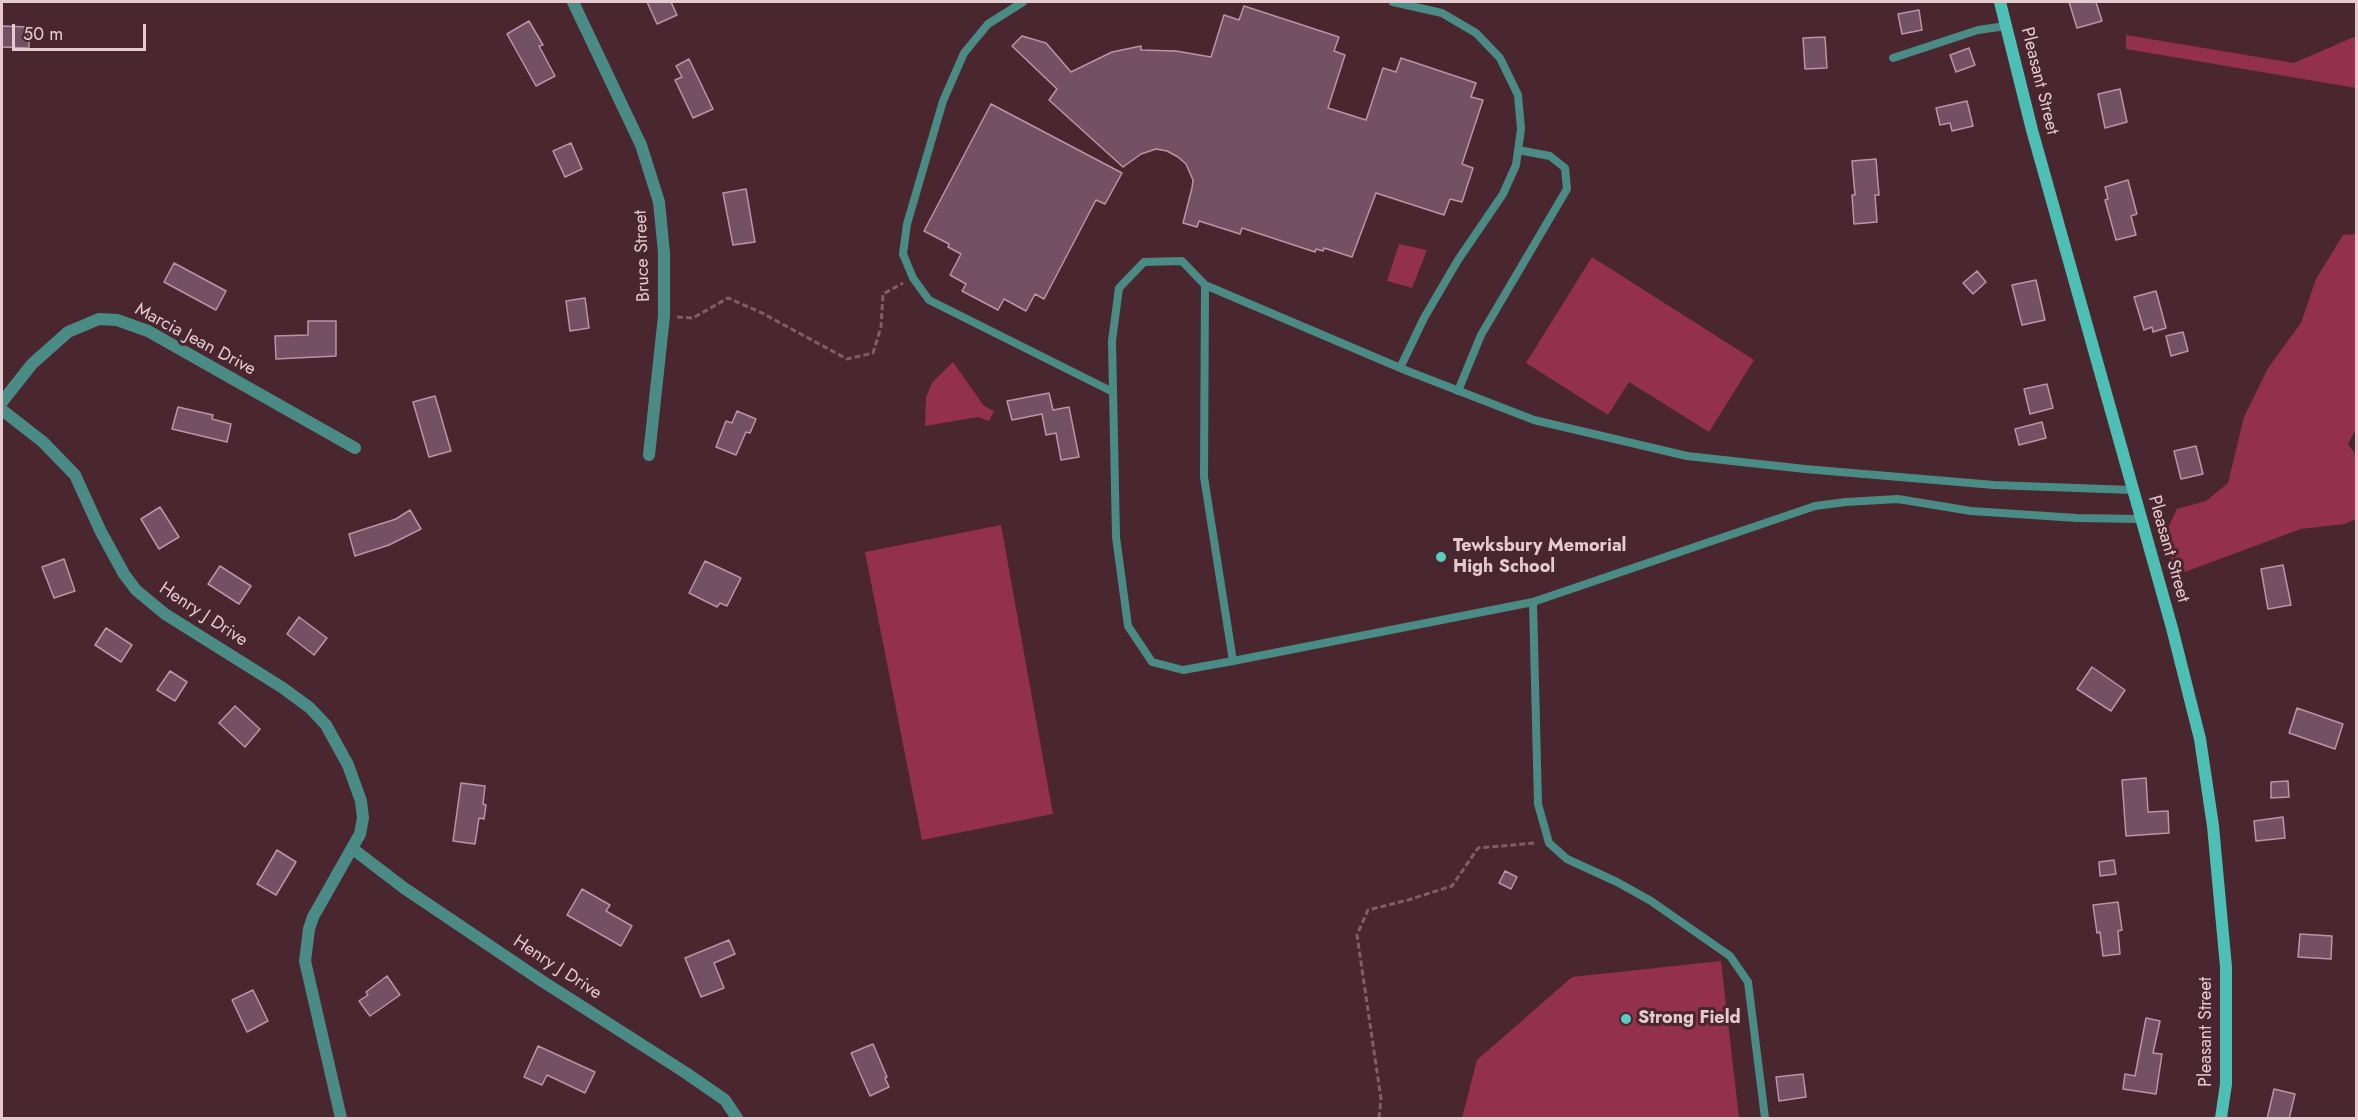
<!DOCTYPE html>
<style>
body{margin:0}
#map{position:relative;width:2358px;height:1120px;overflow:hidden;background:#4a262e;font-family:Jost,sans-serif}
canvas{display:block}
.frame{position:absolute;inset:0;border:3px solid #e3cbcf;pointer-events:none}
.scale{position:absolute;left:12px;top:24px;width:134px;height:27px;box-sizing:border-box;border:3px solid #e3cbcf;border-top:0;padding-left:8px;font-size:18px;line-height:21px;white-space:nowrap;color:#e3cbcf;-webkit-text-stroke:4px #4a262e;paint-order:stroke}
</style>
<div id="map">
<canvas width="2358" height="1120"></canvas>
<div class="frame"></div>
<div class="scale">50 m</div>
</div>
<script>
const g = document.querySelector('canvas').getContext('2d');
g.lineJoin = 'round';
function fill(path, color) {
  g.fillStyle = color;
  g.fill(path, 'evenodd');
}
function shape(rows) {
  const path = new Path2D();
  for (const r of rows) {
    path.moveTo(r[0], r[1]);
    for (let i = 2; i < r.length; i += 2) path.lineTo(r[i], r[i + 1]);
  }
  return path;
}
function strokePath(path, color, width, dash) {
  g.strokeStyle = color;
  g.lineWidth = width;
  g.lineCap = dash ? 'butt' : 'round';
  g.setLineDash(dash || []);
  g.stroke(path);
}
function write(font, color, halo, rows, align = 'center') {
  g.font = font + ' Jost,sans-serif';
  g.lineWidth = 6;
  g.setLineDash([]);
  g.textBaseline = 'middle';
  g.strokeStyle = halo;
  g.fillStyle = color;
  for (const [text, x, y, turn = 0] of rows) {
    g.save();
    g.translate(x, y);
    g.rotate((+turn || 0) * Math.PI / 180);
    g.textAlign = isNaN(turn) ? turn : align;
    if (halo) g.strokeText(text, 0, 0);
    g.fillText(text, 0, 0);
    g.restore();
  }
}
fill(shape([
 [2126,35,2294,63,2356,36,2356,88,2126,49],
 [2356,234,2356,429,2348,444,2356,455,2356,519,2345,524,2301,529,2182,573,2171,565,2168,528,2177,509,2206,501,2228,483,2244,417,2268,368,2301,323,2316,279,2343,235],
 [1399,244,1427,250,1412,288,1387,281],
 [1592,257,1754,360,1709,432,1629,382,1608,415,1526,363],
 [953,362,984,406,994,411,989,421,978,417,925,426,926,397,932,383],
 [1001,525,1053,814,922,840,865,552],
 [1721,961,1739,1118,1462,1118,1477,1060,1572,977]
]), '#93304c');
const building = shape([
 [647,2,671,2,677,15,657,24,647,2],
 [2069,2,2096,2,2102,21,2077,28,2069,2],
 [1244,6,1339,37,1334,51,1345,55,1328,108,1366,120,1383,68,1396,72,1401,58,1476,83,1471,97,1483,100,1462,164,1473,168,1462,202,1450,199,1444,215,1376,193,1352,257,1324,248,1323,251,1316,249,1315,252,1242,228,1240,234,1199,221,1197,227,1183,223,1192,188,1193,180,1186,164,1178,157,1167,151,1156,149,1141,154,1123,167,1049,100,1057,89,1012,46,1022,36,1046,43,1071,72,1112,52,1141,46,1141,50,1176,51,1211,57,1224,15,1239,20,1244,6],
 [1919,10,1922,30,1902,34,1898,14,1919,10],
 [529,21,543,45,539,46,555,76,536,86,507,34,529,21],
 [2,26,29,27,29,48,2,47,2,26],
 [1825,37,1827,68,1805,69,1803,38,1825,37],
 [1969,48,1975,65,1956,72,1950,55,1969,48],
 [689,59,713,109,693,118,675,80,682,77,676,66,689,59],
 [2120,89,2127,122,2105,128,2098,94,2120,89],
 [1967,101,1973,126,1952,131,1950,123,1940,125,1936,108,1967,101],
 [991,104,1122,173,1105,204,1096,200,1044,299,1035,294,1026,311,1004,299,998,310,962,291,966,284,950,275,961,254,948,247,949,244,924,231,991,104],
 [571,143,582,169,565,177,553,151,571,143],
 [1876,159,1879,195,1875,195,1877,222,1854,224,1852,195,1855,195,1852,161,1876,159],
 [2128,180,2137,214,2131,216,2136,235,2116,240,2105,200,2108,199,2105,187,2128,180],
 [746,189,755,242,733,245,723,193,746,189],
 [174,263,226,291,216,310,164,282,174,263],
 [1977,271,1986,282,1973,294,1963,283,1977,271],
 [2036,280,2045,320,2022,325,2012,285,2036,280],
 [2156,291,2166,328,2153,332,2152,327,2144,330,2134,297,2156,291],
 [585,298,589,328,570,331,566,301,585,298],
 [308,321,336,321,336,356,276,359,275,336,308,335,308,321],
 [2183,332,2188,351,2171,356,2166,336,2183,332],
 [2047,384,2053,408,2030,414,2024,389,2047,384],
 [1049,393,1053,410,1069,407,1079,457,1061,460,1056,433,1046,435,1042,414,1012,420,1007,401,1049,393],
 [435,396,451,451,429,457,413,402,435,396],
 [178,407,213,415,212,419,231,424,227,442,172,429,178,407],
 [737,411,756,419,750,433,746,432,736,455,716,447,726,421,732,423,737,411],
 [2042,422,2046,438,2019,445,2015,429,2042,422],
 [2196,446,2203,474,2181,479,2174,451,2196,446],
 [160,507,179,537,159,549,141,519,160,507],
 [410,510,421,529,389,545,355,556,349,534,396,519,410,510],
 [64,559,75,591,54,598,42,567,64,559],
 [705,561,741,578,727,606,720,603,717,607,689,593,705,561],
 [2283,565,2291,605,2268,609,2261,569,2283,565],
 [220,566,251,586,239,604,208,584,220,566],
 [299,617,327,638,314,655,287,634,299,617],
 [106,628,132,645,121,662,95,645,106,628],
 [2092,667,2125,690,2111,711,2077,689,2092,667],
 [170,671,187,682,175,701,157,690,170,671],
 [235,706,260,729,245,747,219,723,235,706],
 [2297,708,2343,724,2335,749,2289,733,2297,708],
 [2146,778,2148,812,2168,811,2169,833,2126,836,2122,780,2146,778],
 [2288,781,2289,797,2271,798,2271,782,2288,781],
 [461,783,485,786,483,804,486,805,484,819,479,818,475,844,453,841,461,783],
 [2283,817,2285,838,2256,841,2254,821,2283,817],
 [277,850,296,862,276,895,257,884,277,850],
 [2114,860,2116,874,2100,876,2099,862,2114,860],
 [1505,871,1517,877,1511,889,1499,883,1505,871],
 [582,889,610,905,606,911,632,926,621,946,567,915,582,889],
 [2118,902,2122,930,2118,931,2120,954,2103,956,2100,932,2097,933,2093,905,2118,902],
 [2300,934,2332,936,2331,959,2298,957,2300,934],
 [729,940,735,954,714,963,724,988,701,997,685,958,729,940],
 [387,976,400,995,370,1016,359,1001,368,995,366,992,387,976],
 [253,990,268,1021,247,1032,232,1000,253,990],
 [2146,1018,2160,1021,2153,1053,2162,1054,2156,1094,2123,1089,2125,1074,2135,1076,2146,1018],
 [873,1044,887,1077,885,1078,889,1087,870,1096,851,1053,873,1044],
 [538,1046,595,1072,585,1093,547,1075,542,1085,524,1077,538,1046],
 [1803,1074,1806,1097,1779,1101,1776,1077,1803,1074],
 [2274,1089,2295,1094,2289,1119,2267,1119,2274,1089]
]);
fill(building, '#745063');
strokePath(building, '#bc94a8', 1.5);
strokePath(shape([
 [677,317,693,318,728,298,762,313,847,359,873,353,881,327,883,294,903,283],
 [1379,1118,1381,1099,1357,935,1368,910,1408,900,1452,886,1478,848,1535,843]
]), '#7f5f66', 3, [6, 3]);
strokePath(shape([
 [1023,2,988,24,964,53,943,101,907,224,903,254,913,278,929,300,1113,392],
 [1393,2,1442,13,1476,33,1500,58,1518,95,1521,129,1516,165,1503,194,1458,260,1424,318,1400,368],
 [1893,58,1978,30,2006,26],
 [1205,285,1182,261,1144,262,1119,288,1112,341,1116,537,1128,626,1152,662,1183,670,1233,661],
 [1458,391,1481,335,1567,189,1565,168,1550,156,1518,150],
 [2132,490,1994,485,1805,469,1687,456,1534,420,1405,370,1205,285,1204,477,1233,661,1533,602,1815,506,1846,502,1898,499,1971,511,2077,518,2140,519],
 [1533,602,1538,804,1549,843,1567,859,1617,882,1651,901,1730,956,1748,982,1765,1118]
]), '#4a8c85', 8);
strokePath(shape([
 [573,2,641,145,659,202,664,253,664,316,649,455],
 [2,402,32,364,68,332,99,319,117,320,148,331,355,448],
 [2,410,43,442,75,475,101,532,124,574,136,590,165,614,283,688,310,708,326,725,348,765,361,801,363,818,360,834,313,917,309,929,305,961,341,1118],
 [353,849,404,888,542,981,686,1073,725,1100,737,1118]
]), '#4a8c85', 12);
strokePath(shape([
 [2000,2,2032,130,2172,628,2200,739,2213,826,2226,967,2226,1084,2221,1118]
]), '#4dbfb4', 12);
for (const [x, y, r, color] of [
 [1441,557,6,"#57cec2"],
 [1626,1019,6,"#57cec2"]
]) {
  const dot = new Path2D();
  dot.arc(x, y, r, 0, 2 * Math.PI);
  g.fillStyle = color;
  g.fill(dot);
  strokePath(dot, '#4a262e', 2);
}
write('18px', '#e3cbcf', '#4a262e', [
 ["Pleasant Street",2039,81,76],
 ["Bruce Street",643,256,-92],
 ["Marcia Jean Drive",195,340,28],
 ["Pleasant Street",2168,549,74],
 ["Henry J Drive",203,615,33],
 ["Henry J Drive",557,968,33],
 ["Pleasant Street",2207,1032,-90]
]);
write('bold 18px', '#e3cbcf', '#4a262e', [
 ["Tewksbury Memorial",1453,547],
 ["High School",1453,568],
 ["Strong Field",1638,1019]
], 'left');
</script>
